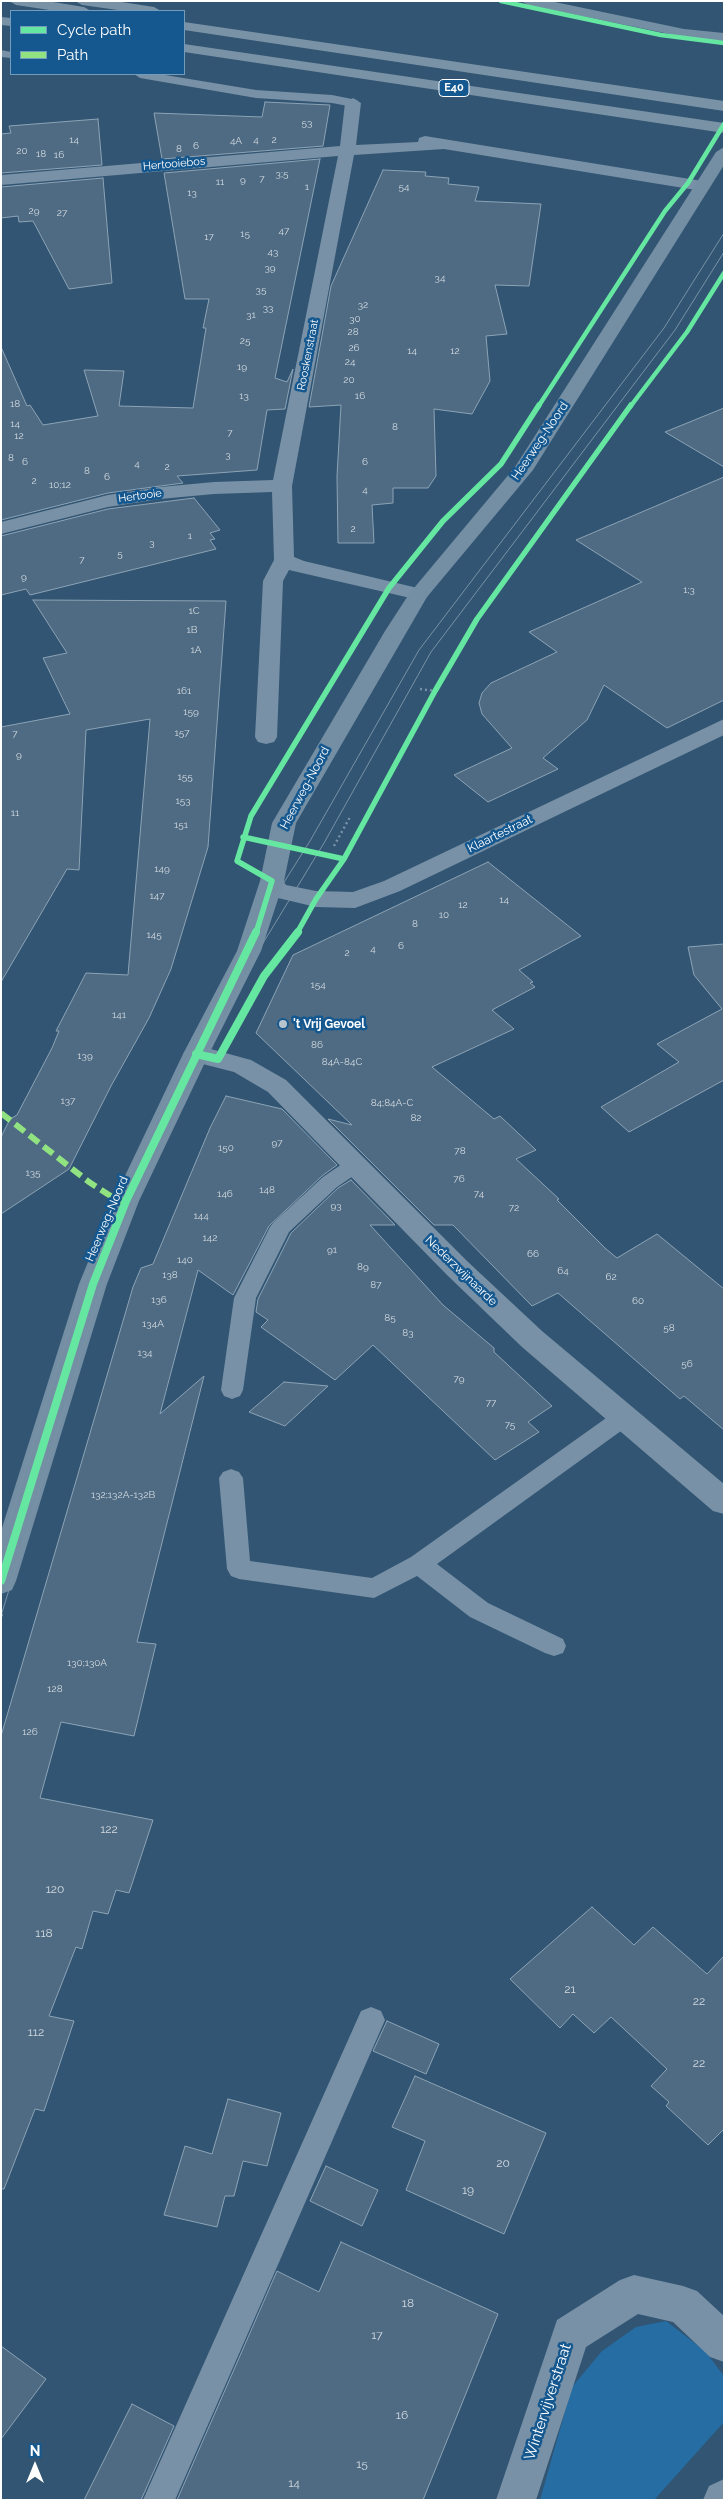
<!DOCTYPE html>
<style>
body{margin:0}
#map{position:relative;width:725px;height:2501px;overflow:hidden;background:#315573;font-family:Raleway,sans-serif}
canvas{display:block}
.frame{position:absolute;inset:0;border:2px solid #fff;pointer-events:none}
.legend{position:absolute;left:10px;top:10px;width:175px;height:65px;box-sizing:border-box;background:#15588f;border:1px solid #739bbc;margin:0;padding:6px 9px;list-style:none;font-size:15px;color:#fff}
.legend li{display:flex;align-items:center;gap:10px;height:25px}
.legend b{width:25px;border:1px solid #739bbc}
.north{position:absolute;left:10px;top:2441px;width:50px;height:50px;-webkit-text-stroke:4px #15588f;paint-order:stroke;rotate:0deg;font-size:14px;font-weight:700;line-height:20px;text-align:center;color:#fff}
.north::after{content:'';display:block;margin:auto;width:18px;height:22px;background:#fff;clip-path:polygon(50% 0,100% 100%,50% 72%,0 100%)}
</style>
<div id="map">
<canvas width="725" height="2501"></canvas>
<div class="frame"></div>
<ul class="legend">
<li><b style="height:6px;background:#66e7a1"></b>Cycle path</li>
<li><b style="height:6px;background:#91e382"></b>Path</li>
</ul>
<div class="north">N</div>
</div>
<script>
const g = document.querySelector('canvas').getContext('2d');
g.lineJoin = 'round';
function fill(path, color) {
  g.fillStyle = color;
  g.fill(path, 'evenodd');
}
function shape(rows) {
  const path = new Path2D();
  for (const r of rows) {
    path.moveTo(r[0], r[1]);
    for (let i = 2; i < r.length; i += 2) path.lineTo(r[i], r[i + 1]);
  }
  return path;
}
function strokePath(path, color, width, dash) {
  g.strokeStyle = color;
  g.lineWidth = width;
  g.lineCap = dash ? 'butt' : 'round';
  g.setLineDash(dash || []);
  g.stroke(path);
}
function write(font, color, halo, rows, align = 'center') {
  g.font = font + ' Raleway,sans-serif';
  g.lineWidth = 5;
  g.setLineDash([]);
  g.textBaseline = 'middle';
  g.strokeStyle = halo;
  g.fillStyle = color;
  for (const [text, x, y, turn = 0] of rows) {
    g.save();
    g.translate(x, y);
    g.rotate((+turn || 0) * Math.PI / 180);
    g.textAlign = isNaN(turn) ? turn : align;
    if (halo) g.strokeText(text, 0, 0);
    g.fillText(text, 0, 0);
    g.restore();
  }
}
fill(shape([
 [666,2321,705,2351,724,2376,724,2422,654,2500,540,2500,572,2387,602,2351,636,2327]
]), '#266da4');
const building = shape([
 [265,102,330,105,323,146,162,159,154,113,262,117,265,102],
 [98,119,102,165,1,173,1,134,11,133,9,126,98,119],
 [320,159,275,378,287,382,293,369,285,409,267,410,257,470,177,476,183,483,108,493,1,520,1,347,27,406,30,405,43,425,98,416,84,370,124,371,119,406,193,408,206,328,203,328,209,299,185,299,164,173,320,159],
 [383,170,426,172,425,176,449,178,448,184,479,187,475,201,541,204,529,286,495,285,507,334,486,336,490,381,472,414,434,409,436,476,428,488,393,488,393,503,372,505,374,543,338,543,337,476,341,405,309,407,331,286,383,170],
 [103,178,112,283,69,289,33,221,19,222,18,216,1,218,1,187,103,178],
 [724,408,724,467,665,432,724,408],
 [724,477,724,700,667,728,604,685,587,720,543,758,558,769,488,802,454,775,512,748,482,714,479,703,482,693,491,683,557,652,529,632,642,582,576,540,724,477],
 [194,498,220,530,210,533,215,539,210,540,216,549,30,595,26,589,1,595,1,536,108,509,194,498],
 [33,600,226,601,208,847,171,969,149,1018,111,1086,69,1169,1,1214,1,1137,10,1119,17,1115,52,1048,59,1031,56,1031,86,973,128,975,150,719,86,730,79,870,67,869,1,982,1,727,70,714,43,658,67,653,33,600],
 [488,862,581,936,519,970,533,982,530,983,535,987,492,1010,514,1029,432,1067,494,1119,500,1116,536,1150,516,1159,559,1199,557,1200,606,1249,617,1258,657,1234,724,1289,724,1430,684,1396,680,1399,558,1293,532,1306,453,1225,434,1225,328,1119,352,1125,256,1033,293,955,488,862],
 [724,944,724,1080,629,1132,601,1107,679,1062,657,1044,722,1009,694,975,688,947,724,944],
 [226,1096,282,1109,337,1165,322,1176,269,1226,233,1295,198,1270,160,1414,204,1376,137,1642,156,1644,134,1736,61,1722,40,1798,153,1820,129,1893,116,1890,108,1914,93,1911,82,1949,76,1947,49,2016,74,2021,44,2111,35,2109,4,2189,1,2189,1,1736,133,1287,141,1268,153,1264,210,1128,226,1096],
 [351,1180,395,1225,370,1225,443,1305,494,1348,494,1352,552,1406,528,1422,539,1432,495,1460,373,1345,335,1380,261,1327,268,1320,256,1312,258,1299,291,1233,338,1188,351,1180],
 [284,1382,328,1386,285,1426,249,1412,284,1382],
 [592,1907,634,1945,653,1927,707,1974,724,1956,724,2129,708,2145,666,2106,669,2102,651,2086,667,2069,611,2017,594,2033,573,2014,560,2028,510,1979,592,1907],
 [387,2021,439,2044,426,2074,373,2051,387,2021],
 [415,2076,546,2133,504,2234,406,2190,425,2141,392,2127,415,2076],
 [228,2099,281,2113,267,2166,243,2161,234,2196,225,2196,217,2227,164,2215,185,2146,212,2154,228,2099],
 [326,2166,378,2190,362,2226,310,2201,326,2166],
 [341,2242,498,2314,423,2500,177,2500,277,2271,319,2292,341,2242],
 [1,2346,46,2379,1,2439,1,2346],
 [132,2404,174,2426,141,2500,84,2500,132,2404]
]);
fill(building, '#4e6b83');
strokePath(building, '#8da3b5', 1);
strokePath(shape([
 [420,689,435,691],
 [334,846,350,817]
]), '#7891a6', 2.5, [2, 3]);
fill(shape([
 [1,50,11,52,11,58,1,57,1,50],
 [134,74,159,74,256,90,332,95,357,100,359,103,353,107,332,103,256,98,140,78,134,74],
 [355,1158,362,1160,365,1165,362,1170,337,1187,289,1232,256,1298,243,1390,240,1396,232,1399,224,1396,221,1390,234,1298,270,1227,274,1222,323,1177,348,1160,355,1158],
 [624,1408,632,1411,635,1417,632,1423,437,1564,488,1603,563,1639,566,1646,563,1653,554,1656,545,1653,470,1617,417,1576,374,1598,239,1579,231,1576,227,1569,219,1478,223,1472,231,1469,239,1472,243,1478,250,1561,372,1578,411,1557,616,1411,624,1408],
 [371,2007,381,2011,385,2020,175,2500,143,2500,361,2011,371,2007]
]), '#7891a6');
fill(shape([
 [353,98,361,103,356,145,418,142,419,138,425,136,702,181,710,186,702,191,444,149,354,155,292,486,294,557,304,561,426,590,429,594,426,598,419,600,289,570,283,581,277,737,274,742,266,744,258,742,255,737,263,581,274,560,272,492,214,494,160,499,108,507,1,534,1,522,108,495,160,487,214,482,273,480,338,156,1,185,1,175,340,146,345,103,353,98],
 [724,719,724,735,400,891,363,905,355,908,316,907,278,898,270,896,260,881,264,876,272,874,280,876,286,885,316,891,353,892,384,881,724,719],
 [196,1045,251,1060,286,1080,467,1261,542,1331,724,1484,724,1514,713,1511,522,1347,447,1275,268,1092,234,1072,187,1060,183,1054,187,1048,196,1045],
 [634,2275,683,2286,697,2291,724,2316,724,2362,710,2357,673,2322,638,2314,586,2347,536,2500,496,2500,557,2320,620,2280,634,2275],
 [724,2479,724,2500,703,2500,709,2486,724,2479]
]), '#7891a6');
fill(shape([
 [521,1,550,1,684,29,724,33,724,41,684,37,528,5,521,1],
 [724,147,724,165,533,470,427,597,296,823,284,881,261,951,209,1054,139,1201,107,1284,16,1581,12,1590,1,1594,1,1531,79,1284,113,1201,183,1054,237,951,260,881,272,823,385,631,409,594,515,467,716,152,724,147]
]), '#748ea3');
fill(shape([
 [9,1,47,1,84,7,91,11,56,11,16,5,9,1],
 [75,1,115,1,154,7,161,11,125,11,82,5,75,1],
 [1,17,11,18,11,26,1,25,1,17],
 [184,22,724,101,724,111,184,30,184,22],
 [184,44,724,123,724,133,184,52,184,44]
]), '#7a92a6');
strokePath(shape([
 [1,1548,84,1282,117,1200,242,949,310,841,419,650,664,328,724,233],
 [1,1616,102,1285,134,1203,257,953,324,843,431,652,675,330,724,252]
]), '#7a92a6', 1);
strokePath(shape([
 [1,1617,2,1615]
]), '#7a92a6', 2);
strokePath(shape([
 [1,1113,89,1182,117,1200,126,1201]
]), '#91e382', 6, [12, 6]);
strokePath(shape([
 [501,1,661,35,724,43],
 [538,407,665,211,688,183,724,124],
 [630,407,687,332,724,273]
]), '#66e7a1', 4.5);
strokePath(shape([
 [243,837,344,859],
 [256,933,272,881,237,861,251,816,389,588,443,521,501,464,539,405],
 [297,933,316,899,344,859,435,691,477,619,631,405]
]), '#66e7a1', 5.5);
strokePath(shape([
 [196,1054,218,1059,264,976,298,932],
 [1,1581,93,1284,126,1201,256,932]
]), '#66e7a1', 8);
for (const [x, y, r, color] of [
 [283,1024,5,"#b7c4ce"]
]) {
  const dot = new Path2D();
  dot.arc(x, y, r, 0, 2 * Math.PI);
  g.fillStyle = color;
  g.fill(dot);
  strokePath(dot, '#15588f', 2);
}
write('10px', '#d3dae0', null, [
 ["53",307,123],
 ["14",74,140],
 ["4",256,140],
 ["2",274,140],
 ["4A",236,141],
 ["6",196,146],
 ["8",179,149],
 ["20",22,151],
 ["18",41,154],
 ["16",59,155],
 ["3;5",282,174],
 ["7",262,179],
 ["9",243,180],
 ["11",220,182],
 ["1",307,187],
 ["54",404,187],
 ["13",192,193],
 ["29",34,211],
 ["27",62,213],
 ["47",284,231],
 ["15",245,234],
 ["17",209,237],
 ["43",273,252],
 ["39",270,268],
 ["34",440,278],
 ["35",261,290],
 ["32",363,305],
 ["33",268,308],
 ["31",251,315],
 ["30",355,319],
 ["28",353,332],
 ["25",245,341],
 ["26",354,348],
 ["14",412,351],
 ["12",455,351],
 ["24",350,362],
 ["19",242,367],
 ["20",349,380],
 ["13",244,396],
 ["16",360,396],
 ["18",15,404],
 ["14",15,424],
 ["8",395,427],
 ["7",230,433],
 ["12",19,436],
 ["3",228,455],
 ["8",11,458],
 ["6",25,462],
 ["6",365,462],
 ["4",137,464],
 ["2",167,467],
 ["8",87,471],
 ["6",107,477],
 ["2",34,481],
 ["10;12",60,485],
 ["4",365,490],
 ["2",353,529],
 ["1",190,536],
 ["3",152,543],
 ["5",120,554],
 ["7",82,560],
 ["9",24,577],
 ["1;3",689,590],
 ["1C",194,611],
 ["1B",192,630],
 ["1A",196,650],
 ["161",184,691],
 ["159",191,712],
 ["157",182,733],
 ["7",15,734],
 ["9",19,755],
 ["155",185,777],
 ["153",183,801],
 ["11",15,813],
 ["151",181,825],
 ["149",162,869],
 ["147",157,896],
 ["14",504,900],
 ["12",463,905],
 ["10",444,915],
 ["8",415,924],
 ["145",154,935],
 ["6",401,946],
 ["4",373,949],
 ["2",347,953],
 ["154",318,985],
 ["141",119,1015],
 ["86",317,1045],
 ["139",85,1056],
 ["84A-84C",342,1062],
 ["137",68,1101],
 ["84;84A-C",392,1103],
 ["82",416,1118],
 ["97",277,1143],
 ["150",226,1148],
 ["78",460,1151],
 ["135",33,1173],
 ["76",459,1179],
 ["148",267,1190],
 ["146",225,1194],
 ["74",479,1194],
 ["93",336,1206],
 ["72",514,1208],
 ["144",201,1216],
 ["142",210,1238],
 ["91",332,1250],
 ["66",533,1254],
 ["140",185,1260],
 ["89",363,1267],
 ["64",563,1271],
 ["138",170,1275],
 ["62",611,1277],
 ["87",376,1285],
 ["136",159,1300],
 ["60",638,1301],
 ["85",390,1318],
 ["134A",153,1324],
 ["58",669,1328],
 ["83",408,1333],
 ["134",145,1353],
 ["56",687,1364],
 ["79",459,1379],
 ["77",491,1403],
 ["75",510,1425],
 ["132;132A-132B",123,1495],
 ["130;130A",87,1663],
 ["128",55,1689],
 ["126",30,1732]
]);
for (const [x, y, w] of [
 [454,88,30]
]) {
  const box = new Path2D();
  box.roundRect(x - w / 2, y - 8.5, w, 17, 4);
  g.fillStyle = '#15588f';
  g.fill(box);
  strokePath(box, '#fff', 1);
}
write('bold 11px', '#fff', null, [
 ["E40",454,88]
]);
write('11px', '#fff', '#15588f', [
 ["Hertooiebos",174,164,-5],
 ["Rooskenstraat",308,355,-79],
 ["Hertooie",140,496,-8]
]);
write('12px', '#fff', '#15588f', [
 ["Heerweg-Noord",540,441,-56],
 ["Heerweg-Noord",305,788,-62],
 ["Klaartestraat",500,834,-26],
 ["Heerweg-Noord",107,1219,-67],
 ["Nederzwijnaarde",461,1271,44]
]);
write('bold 12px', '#fff', '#15588f', [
 ["'t Vrij Gevoel",293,1024]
], 'left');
write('12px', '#d3dae0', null, [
 ["122",109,1829],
 ["120",55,1889],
 ["118",44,1933],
 ["21",570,1989],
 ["22",699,2001],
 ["112",36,2032],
 ["22",699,2063],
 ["20",503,2163],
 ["19",468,2190],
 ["18",408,2303],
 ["17",377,2335],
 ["16",402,2415],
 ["15",362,2464],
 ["14",294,2483]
]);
write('15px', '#fff', '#15588f', [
 ["Wintervijverstraat",548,2402,-72]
]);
</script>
